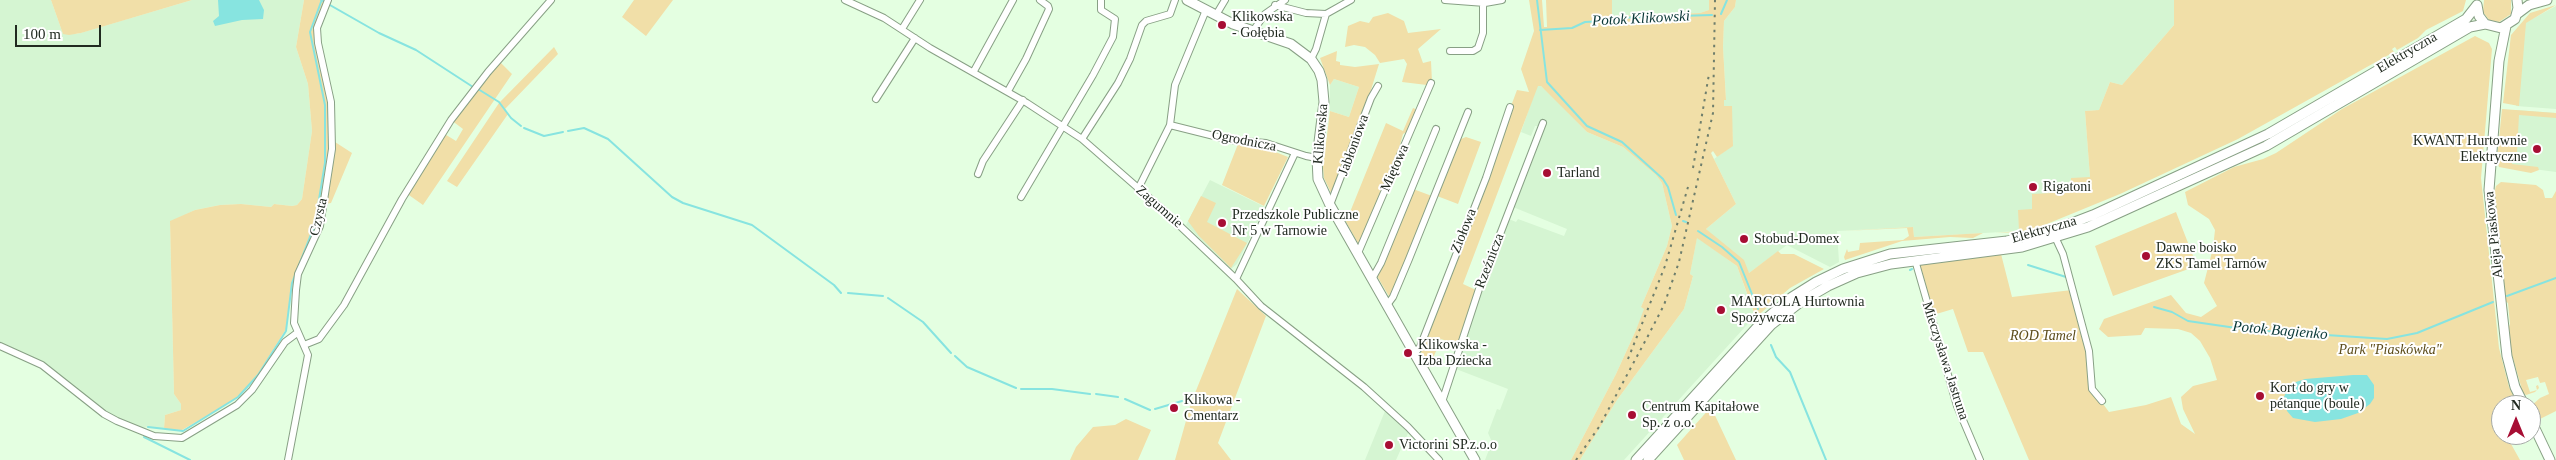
<!DOCTYPE html>
<meta charset="utf-8">
<style>
body{margin:0}
#map{position:relative;width:2556px;height:460px;overflow:hidden;background:#e4ffe1;font-family:"Times New Roman",serif}
canvas{display:block}
.north{position:absolute;left:2491px;top:395px;width:50px;height:50px;box-sizing:border-box;background:#fff;border:1px solid #a6aaa6;border-radius:50%;rotate:0deg;font-size:14px;font-weight:700;line-height:20px;text-align:center;color:#212a20}
.north::after{content:'';display:block;margin:auto;width:18px;height:22px;background:#a70e34;clip-path:polygon(50% 0,100% 100%,50% 72%,0 100%)}
.scale{position:absolute;left:15px;top:25px;width:86px;height:22px;box-sizing:border-box;border:2px solid #212a20;border-top:0;padding-left:6px;font-size:15px;line-height:18px;white-space:nowrap;color:#212a20;-webkit-text-stroke:4px #fff;paint-order:stroke}
</style>
<div id="map">
<canvas width="2556" height="460"></canvas>
<div class="north">N</div>
<div class="scale">100 m</div>
</div>
<script>
const g = document.querySelector('canvas').getContext('2d');
g.lineJoin = 'round';
function fill(path, color) {
  g.fillStyle = color;
  g.fill(path, 'evenodd');
}
function shape(rows) {
  const path = new Path2D();
  for (const r of rows) {
    path.moveTo(r[0], r[1]);
    for (let i = 2; i < r.length; i += 2) path.lineTo(r[i], r[i + 1]);
  }
  return path;
}
function strokePath(path, color, width, dash) {
  g.strokeStyle = color;
  g.lineWidth = width;
  g.lineCap = dash ? 'butt' : 'round';
  g.setLineDash(dash || []);
  g.stroke(path);
}
function write(font, color, halo, rows, align = 'center') {
  g.font = font + ' "Times New Roman",serif';
  g.lineWidth = 4;
  g.setLineDash([]);
  g.textBaseline = 'middle';
  g.strokeStyle = halo;
  g.fillStyle = color;
  for (const [text, x, y, turn = 0] of rows) {
    g.save();
    g.translate(x, y);
    g.rotate((+turn || 0) * Math.PI / 180);
    g.textAlign = isNaN(turn) ? turn : align;
    if (halo) g.strokeText(text, 0, 0);
    g.fillText(text, 0, 0);
    g.restore();
  }
}
fill(shape([
 [0,0,51,0,63,34,77,34,192,0,304,0,296,47,308,84,312,131,302,199,297,205,292,206,274,204,271,207,241,204,220,205,195,210,170,222,174,394,181,404,181,410,165,415,164,429,148,427,138,429,117,421,42,365,0,346],
 [1612,0,1709,0,1709,10,1700,13,1612,16],
 [1736,0,2174,0,2174,25,2122,85,2110,82,2099,110,2085,111,2090,177,2072,192,2033,209,2019,231,1914,237,1913,227,1837,231,1839,262,1830,267,1787,245,1749,273,1706,229,1736,204,1714,159,1733,145,1731,106,1724,106,1724,100,1726,99,1723,47,1724,21,1735,7],
 [2556,6,2556,109,2516,106,2523,24],
 [1334,79,1359,87,1349,117,1330,111,1330,85],
 [1537,86,1541,86,1553,97,1587,132,1623,147,1656,175,1662,183,1672,226,1667,246,1641,307,1645,309,1636,330,1616,374,1571,460,1485,460,1492,442,1488,433,1497,409,1500,410,1508,389,1456,369,1482,289,1509,219,1516,222,1518,219,1564,236,1567,229,1513,207,1543,126,1535,126,1531,136,1521,132],
 [2516,110,2556,113,2556,172,2511,166],
 [1210,180,1265,207,1237,264,1231,269,1186,225],
 [1697,237,1737,266,1755,316,1624,460,1580,460,1617,400,1684,309,1693,276,1690,274],
 [1385,411,1409,431,1396,460,1365,460]
]), '#d5f5d2');
fill(shape([
 [51,0,192,0,81,33,69,35,63,34],
 [304,0,327,0,318,23,320,59,335,142,352,153,331,203,317,205,312,231,292,281,286,329,258,374,238,397,224,406,182,430,164,429,165,415,181,410,181,404,174,394,170,221,195,210,220,205,241,204,271,207,274,204,292,206,297,205,302,199,312,131,308,84,296,47],
 [634,0,673,0,646,36,622,17],
 [1529,0,1542,0,1544,27,1547,27,1546,0,1612,0,1612,16,1700,13,1709,10,1709,0,1736,0,1735,7,1724,21,1723,47,1726,100,1724,100,1724,106,1732,106,1733,146,1717,157,1713,151,1711,153,1736,204,1706,229,1744,260,1749,273,1778,251,1781,254,1794,254,1824,269,1790,288,1748,324,1755,315,1737,266,1697,238,1690,274,1693,276,1684,309,1617,400,1580,460,1571,460,1616,374,1636,330,1644,309,1641,307,1667,246,1672,226,1662,183,1656,175,1623,147,1587,132,1541,86,1538,86,1463,284,1476,290,1459,345,1441,339,1429,368,1420,350,1517,90,1529,92,1521,69,1534,31],
 [2174,0,2466,0,2463,11,2426,30,2418,38,2397,50,2395,47,2392,49,2394,52,2374,63,2238,139,2120,194,2042,226,2019,232,1995,233,2019,231,2018,210,2032,209,2032,194,2071,192,2071,178,2090,177,2085,111,2099,110,2110,82,2122,85,2174,25],
 [2484,0,2511,0,2511,14,2499,22,2489,20,2483,12],
 [2556,5,2526,23,2519,106,2503,103,2511,35,2530,13],
 [1388,13,1404,21,1408,33,1441,29,1418,49,1423,63,1431,61,1432,82,1427,85,1402,82,1407,64,1404,59,1380,63,1375,55,1365,47,1354,45,1345,47,1348,26,1360,21,1369,23,1373,17],
 [2475,36,2489,43,2492,49,2481,178,2499,348,2509,387,2518,405,2501,405,2501,415,2498,417,2501,423,2501,435,2506,435,2520,460,2029,460,1983,352,1968,352,1953,309,1933,315,1918,263,2001,254,2012,297,2072,290,2090,350,2092,389,2109,412,2146,405,2171,397,2181,424,2195,434,2183,409,2181,397,2193,386,2217,380,2210,358,2200,341,2191,333,2178,329,2145,328,2141,335,2108,337,2099,329,2104,319,2171,295,2186,313,2201,317,2217,306,2204,283,2213,248,2215,230,2209,219,2188,205,2185,192,2234,167,2263,159,2276,153,2342,109],
 [554,47,558,54,505,109,508,114,457,187,447,181,499,103],
 [1337,51,1336,61,1340,62,1340,65,1355,67,1379,64,1370,93,1332,195,1324,178,1323,167,1330,111,1349,117,1359,87,1334,79,1330,85,1320,58],
 [498,60,512,74,423,205,406,193,443,133,456,141,463,129,451,120],
 [1413,108,1418,110,1409,131,1403,134,1398,152,1359,245,1346,222,1386,123,1403,131],
 [2502,109,2556,113,2556,118,2519,115,2517,152,2512,156,2512,164,2538,167,2539,170,2531,173,2499,167,2497,159],
 [1466,137,1481,142,1458,204,1437,196,1458,144,1461,139],
 [1238,144,1263,147,1288,157,1264,206,1222,185],
 [2501,182,2536,185,2543,190,2545,198,2552,198,2556,191,2556,411,2538,420,2531,406,2540,398,2549,394,2545,382,2540,383,2538,377,2526,380,2530,392,2537,390,2536,386,2538,385,2539,388,2535,392,2526,395,2523,393,2510,348,2508,329,2510,324,2508,303,2505,301,2494,194,2496,186],
 [1413,189,1432,196,1390,298,1377,276],
 [1201,196,1216,203,1207,222,1247,243,1231,268,1199,236,1188,221],
 [2176,212,2197,266,2113,296,2095,246],
 [1913,227,1914,237,1983,233,1973,238,1950,237,1902,241,1845,260,1844,257,1847,249,1848,252,1859,250,1860,243,1903,240,1909,236,1907,228,1842,231],
 [1237,289,1266,316,1218,443,1231,460,1175,460,1191,403],
 [1711,407,1736,460,1684,460,1677,445],
 [1126,419,1151,430,1138,460,1070,460,1076,447,1093,427,1115,425]
]), '#f1dfa8');
fill(shape([
 [218,0,259,0,264,10,263,19,242,20,215,26,213,21,219,16],
 [2353,375,2367,375,2374,385,2374,398,2370,404,2358,413,2341,419,2315,422,2293,418,2287,411,2284,397,2287,390,2296,382,2305,379]
]), '#87e4e0');
strokePath(shape([
 [321,0,379,33,416,50,473,87],
 [1537,0,1547,82,1587,126,1622,142,1663,179,1668,187,1676,215],
 [1721,14,1727,0],
 [1540,30,1572,28,1585,22,1605,21,1613,18,1712,15],
 [478,89,499,102,511,118,521,126],
 [524,128,544,136,563,132],
 [568,131,584,128,608,139,672,197,683,203,752,225,834,285,841,293],
 [1683,221,1686,222],
 [1698,231,1722,247,1739,262,1758,309],
 [2028,265,2066,277],
 [1910,270,1912,269],
 [848,293,883,296],
 [2507,296,2556,278],
 [888,298,923,322,951,353],
 [2154,307,2172,312,2188,321,2250,330,2387,339,2417,333,2493,302],
 [1771,345,1776,357,1790,372,1826,460],
 [955,356,967,367,1016,388],
 [1021,389,1052,389,1090,394],
 [1096,394,1118,397],
 [1125,399,1150,410],
 [1155,409,1182,401],
 [148,427,183,431,238,397,258,375,286,331,292,283,315,224,325,163,325,105,310,32,321,2],
 [144,437,190,460]
]), '#87e4e0', 2);
const street = shape([
 [845,0,884,18,930,48,1027,103,1082,139,1161,208,1236,279,1261,306,1364,387,1408,427,1439,460],
 [1445,0,1485,3,1502,0],
 [1275,5,1306,13,1326,14],
 [1206,10,1175,85,1170,125,1230,140,1266,143,1306,156,1317,158],
 [1216,15,1225,0],
 [902,29,920,0],
 [1253,31,1265,14,1285,0],
 [1450,51,1473,51,1478,48,1483,33,1483,3],
 [1311,59,1316,49,1326,14,1351,0],
 [974,71,1013,0],
 [1008,91,1026,59,1049,9,1048,6,1040,0],
 [876,99,915,38],
 [1082,139,1118,83,1130,59,1142,25,1146,21,1170,14,1175,0],
 [978,174,983,161,1023,100],
 [1138,189,1170,125],
 [1021,197,1093,75,1113,37,1115,19,1101,10,1101,0],
 [1330,205,1371,98,1378,86],
 [2056,239,2063,254,2089,351,2092,389,2102,401],
 [1358,253,1431,83],
 [1915,260,1957,406,1980,460],
 [1236,279,1295,153],
 [1372,279,1381,263,1436,129],
 [1387,305,1393,297,1409,259,1468,112],
 [304,345,319,339,344,305,402,199,451,120,488,72,551,0],
 [0,346,42,365,104,414,117,421,154,436,182,438,237,405,252,390,285,342,297,333],
 [1414,354,1420,347,1486,178,1510,107],
 [1442,402,1480,286,1543,123],
 [288,460,308,355,294,323,296,290,298,274,320,226,332,149,331,102,318,43,317,28,328,0]
]);
const secondary = shape([
 [1187,0,1233,24,1291,44,1311,59,1319,71,1322,80,1324,102,1317,158,1318,179,1330,205,1475,460],
 [2477,5,2479,16,2485,24,2501,28,2515,19,2518,8,2517,0],
 [2517,14,2529,5,2547,0],
 [2506,26,2499,61,2489,190,2507,356,2515,387,2524,405],
 [2531,420,2550,460],
 [1636,460,1761,323,1792,297,1816,282,1843,269,1890,254,2007,241,2054,230,2093,215,2268,134,2466,19,2477,5],
 [1648,460,1771,325,1802,301,1828,286,1857,273,1891,264,2022,247,2088,227,2266,146,2470,27,2485,24]
]);
strokePath(street, '#88a085', 8);
strokePath(secondary, '#88a085', 11);
strokePath(street, '#fff', 6);
strokePath(secondary, '#fff', 9);
strokePath(shape([
 [1693,168,1709,74],
 [1628,359,1665,266,1688,187],
 [1576,460,1599,427,1649,334,1664,305,1679,262,1713,113,1715,0]
]), '#6e7e6c', 2, [2.5, 5]);
for (const [x, y, r, color] of [
 [1222,25,5,"#a70e34"],
 [2537,149,5,"#a70e34"],
 [1547,173,5,"#a70e34"],
 [2033,187,5,"#a70e34"],
 [1222,223,5,"#a70e34"],
 [1744,239,5,"#a70e34"],
 [2146,256,5,"#a70e34"],
 [1721,310,5,"#a70e34"],
 [1408,353,5,"#a70e34"],
 [2260,396,5,"#a70e34"],
 [1174,408,5,"#a70e34"],
 [1632,415,5,"#a70e34"],
 [1389,445,5,"#a70e34"]
]) {
  const dot = new Path2D();
  dot.arc(x, y, r, 0, 2 * Math.PI);
  g.fillStyle = color;
  g.fill(dot);
  strokePath(dot, '#fff', 2);
}
write('14px', '#212a20', '#fff', [
 ["Klikowska",1232,17],
 ["- Gołębia",1232,33],
 ["KWANT Hurtownie",2527,141,"right"],
 ["Elektryczne",2527,157,"right"],
 ["Tarland",1557,173],
 ["Rigatoni",2043,187],
 ["Przedszkole Publiczne",1232,215],
 ["Nr 5 w Tarnowie",1232,231],
 ["Stobud-Domex",1754,239],
 ["Dawne boisko",2156,248],
 ["ZKS Tamel Tarnów",2156,264],
 ["MARCOLA Hurtownia",1731,302],
 ["Spożywcza",1731,318],
 ["Klikowska -",1418,345],
 ["Izba Dziecka",1418,361],
 ["Kort do gry w",2270,388],
 ["pétanque (boule)",2270,404],
 ["Klikowa -",1184,400],
 ["Cmentarz",1184,416],
 ["Centrum Kapitałowe",1642,407],
 ["Sp. z o.o.",1642,423],
 ["Victorini SP.z.o.o",1399,445]
], 'left');
write('14px', '#212a20', '#fff', [
 ["Elektryczna",2407,53,-30],
 ["Klikowska",1321,134,-85],
 ["Ogrodnicza",1244,141,11],
 ["Jabłoniowa",1354,145,-70],
 ["Miętowa",1395,168,-66],
 ["Zagumnie",1159,207,41],
 ["Czysta",319,217,-77],
 ["Elektryczna",2044,230,-16],
 ["Ziołowa",1464,231,-68],
 ["Aleja Piaskowa",2494,235,-96],
 ["Rzeźnicza",1490,261,-69],
 ["Mieczysława Jastruna",1945,361,72]
]);
write('italic 14px', '#5c4c1a', '#fff', [
 ["ROD Tamel",2043,336],
 ["Park \"Piaskówka\"",2390,350]
]);
write('italic 15px', '#093736', '#fff', [
 ["Potok Klikowski",1641,19,-3],
 ["Potok Bagienko",2280,331,5]
]);
</script>
